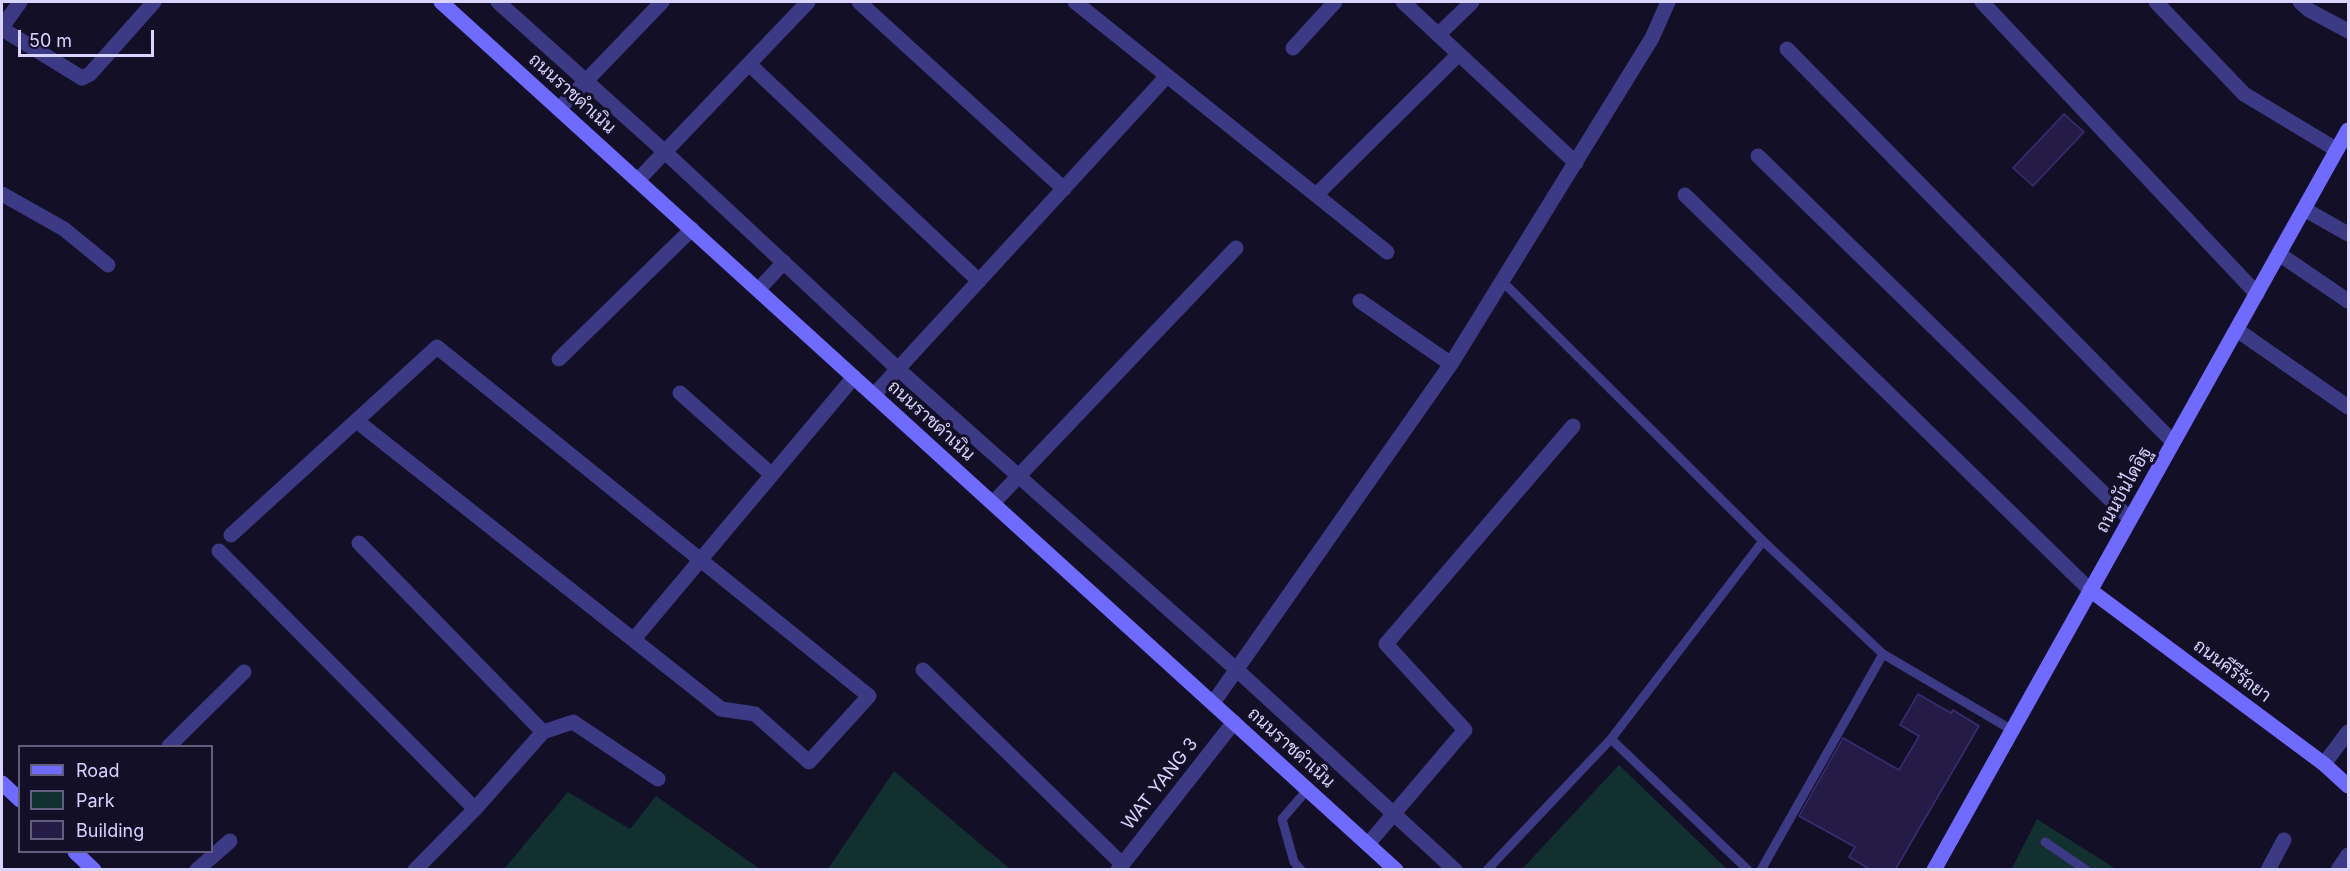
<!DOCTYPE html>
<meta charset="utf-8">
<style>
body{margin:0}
#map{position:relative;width:2350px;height:871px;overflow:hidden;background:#130f26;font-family:Inter,sans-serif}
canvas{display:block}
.frame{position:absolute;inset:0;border:3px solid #d9d4ff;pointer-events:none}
.legend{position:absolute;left:18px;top:745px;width:195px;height:108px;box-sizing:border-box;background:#130f26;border:2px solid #625e7d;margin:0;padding:8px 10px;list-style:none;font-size:18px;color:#d9d4ff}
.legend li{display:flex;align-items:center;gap:12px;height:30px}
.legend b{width:30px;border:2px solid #625e7d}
.scale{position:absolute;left:18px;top:30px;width:136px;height:27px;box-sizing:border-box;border:3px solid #d9d4ff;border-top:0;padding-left:8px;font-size:18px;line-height:21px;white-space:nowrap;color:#d9d4ff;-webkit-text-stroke:4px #130f26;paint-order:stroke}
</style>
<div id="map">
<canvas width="2350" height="871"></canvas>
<div class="frame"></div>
<ul class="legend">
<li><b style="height:8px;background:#6f6bff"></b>Road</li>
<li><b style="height:16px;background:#12302f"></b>Park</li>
<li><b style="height:16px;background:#241b47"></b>Building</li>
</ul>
<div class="scale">50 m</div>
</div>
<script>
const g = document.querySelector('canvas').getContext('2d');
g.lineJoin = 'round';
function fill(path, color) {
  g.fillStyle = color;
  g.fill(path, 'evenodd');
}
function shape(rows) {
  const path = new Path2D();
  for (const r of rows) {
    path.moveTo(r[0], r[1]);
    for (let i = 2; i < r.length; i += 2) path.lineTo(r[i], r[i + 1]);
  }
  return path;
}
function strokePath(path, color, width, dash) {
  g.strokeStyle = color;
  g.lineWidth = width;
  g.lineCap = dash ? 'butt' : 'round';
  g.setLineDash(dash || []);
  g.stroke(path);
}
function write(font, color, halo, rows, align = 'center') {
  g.font = font + ' Inter,Sarabun,sans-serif';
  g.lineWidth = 6;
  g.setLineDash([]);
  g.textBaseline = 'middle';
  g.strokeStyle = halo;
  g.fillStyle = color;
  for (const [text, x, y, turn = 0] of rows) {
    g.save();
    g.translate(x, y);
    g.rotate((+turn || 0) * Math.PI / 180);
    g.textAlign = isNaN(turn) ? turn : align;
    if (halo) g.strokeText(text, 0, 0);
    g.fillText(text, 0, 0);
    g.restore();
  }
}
fill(shape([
 [1619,765,1727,869,1522,869],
 [894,771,1010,869,828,869],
 [568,792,630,829,656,796,760,869,504,869],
 [2037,819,2116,869,2011,870]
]), '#12302f');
const building = shape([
 [2064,114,2084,132,2033,186,2013,168,2064,114],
 [1918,694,1951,713,1953,710,1979,726,1895,870,1871,870,1849,857,1855,847,1799,816,1843,738,1899,770,1919,736,1900,725,1918,694]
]);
fill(building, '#241b47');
strokePath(building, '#3b2d73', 1.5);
strokePath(shape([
 [1763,541,1883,654],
 [1611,739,1748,870],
 [2045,842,2086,870],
 [1301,870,1294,862,1282,819,1308,789],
 [1487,870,1611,739,1763,541,1502,281],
 [1761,870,1883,654,2012,730]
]), '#3d3a85', 9);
strokePath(shape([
 [498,2,665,152,898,369,1237,670,1455,870],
 [859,2,1064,189],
 [1075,2,1387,252],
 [1403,2,1576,163],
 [1982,2,2257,294],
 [2156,2,2244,94,2337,150],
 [2300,2,2309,10,2348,31],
 [2,27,20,2],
 [2,29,82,78,90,74,154,2],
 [1438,35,1472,2],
 [1293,48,1335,2],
 [1787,49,2173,442],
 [749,64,979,281],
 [559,109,662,2],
 [1758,156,2130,519],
 [638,180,808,2],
 [2,194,64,229,108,265],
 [1316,195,1459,54],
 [1685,195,2090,590],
 [2304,209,2348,234],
 [2279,254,2348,301],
 [758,290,784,262],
 [1360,301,1451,364],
 [2237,330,2348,407],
 [559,359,692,229],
 [680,393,771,474],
 [874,395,1167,76],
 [993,503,1236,248],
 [231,535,437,347,869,696,809,762,755,714,721,709,358,422],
 [359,543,543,732],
 [219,551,475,809],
 [634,639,854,377],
 [923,670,1122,864],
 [1213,703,1451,364,1652,38,1668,2],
 [169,746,244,672],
 [2324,764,2348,732],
 [1368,844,1465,730,1386,644,1573,426],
 [197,870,230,841],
 [415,870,475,809,543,732,573,722,658,779],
 [1118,870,1234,722],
 [2268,870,2284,840],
 [2338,870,2348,855]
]), '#3d3a85', 15);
strokePath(shape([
 [441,2,1396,870],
 [2090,590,2324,764,2348,786],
 [2,783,20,800],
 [75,852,94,870],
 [1934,870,2348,130]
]), '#6f6bff', 15);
write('18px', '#d9d4ff', '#130f26', [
 ["ถนนราชดำเนิน",572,94,42],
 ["ถนนราชดำเนิน",931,421,42],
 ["ถนนบันไดอิฐ",2124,490,-61],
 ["ถนนคีรีรัถยา",2232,671,37],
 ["ถนนราชดำเนิน",1291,748,42],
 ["WAT YANG 3",1160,784,-52]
]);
</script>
